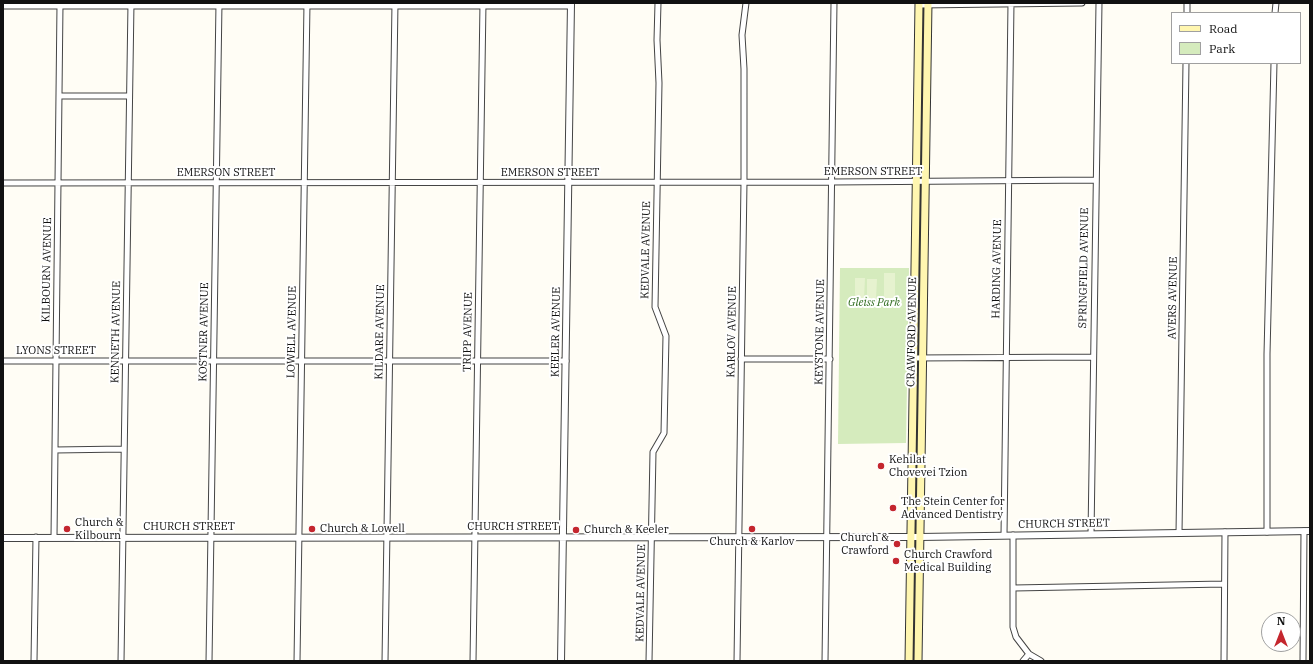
<!DOCTYPE html>
<style>
body{margin:0}
#map{position:relative;width:1313px;height:664px;overflow:hidden;background:#fffdf5;font-family:"IBM Plex Serif",serif}
canvas{display:block}
.frame{position:absolute;inset:0;border:4px solid #111;pointer-events:none}
.legend{position:absolute;left:1171px;top:12px;width:130px;height:52px;box-sizing:border-box;background:#fff;border:1px solid #a0a0a0;margin:0;padding:5px 7px;list-style:none;font-size:12px;color:#111}
.legend li{display:flex;align-items:center;gap:8px;height:20px}
.legend b{width:20px;border:1px solid #a0a0a0}
.north{position:absolute;left:1261px;top:612px;width:40px;height:40px;box-sizing:border-box;background:#fff;border:1px solid #a0a0a0;border-radius:50%;rotate:0deg;font-size:11px;font-weight:700;line-height:16px;text-align:center;color:#111}
.north::after{content:'';display:block;margin:auto;width:14px;height:18px;background:#c4262e;clip-path:polygon(50% 0,100% 100%,50% 72%,0 100%)}
</style>
<div id="map">
<canvas width="1313" height="664"></canvas>
<div class="frame"></div>
<ul class="legend">
<li><b style="height:5px;background:#fff6b0"></b>Road</li>
<li><b style="height:11px;background:#d5ebbd"></b>Park</li>
</ul>
<div class="north">N</div>
</div>
<script>
const g = document.querySelector('canvas').getContext('2d');
g.lineJoin = 'round';
function fill(path, color) {
  g.fillStyle = color;
  g.fill(path, 'evenodd');
}
function shape(rows) {
  const path = new Path2D();
  for (const r of rows) {
    path.moveTo(r[0], r[1]);
    for (let i = 2; i < r.length; i += 2) path.lineTo(r[i], r[i + 1]);
  }
  return path;
}
function strokePath(path, color, width, dash) {
  g.strokeStyle = color;
  g.lineWidth = width;
  g.lineCap = dash ? 'butt' : 'round';
  g.setLineDash(dash || []);
  g.stroke(path);
}
function write(font, color, halo, rows, align = 'center') {
  g.font = font + ' "IBM Plex Serif",serif';
  g.lineWidth = 4;
  g.setLineDash([]);
  g.textBaseline = 'middle';
  g.strokeStyle = halo;
  g.fillStyle = color;
  for (const [text, x, y, turn = 0] of rows) {
    g.save();
    g.translate(x, y);
    g.rotate((+turn || 0) * Math.PI / 180);
    g.textAlign = isNaN(turn) ? turn : align;
    if (halo) g.strokeText(text, 0, 0);
    g.fillText(text, 0, 0);
    g.restore();
  }
}
fill(shape([
 [840,268,909,268,906,443,838,444]
]), '#d5ebbd');
fill(shape([
 [884,273,895,273,895,305,884,305],
 [855,278,865,278,864,299,855,299],
 [867,279,877,279,876,299,867,299]
]), '#e6f2cf');
const minor = shape([
 [919,5,1082,3],
 [3,6,571,6],
 [1187,13,1187,3],
 [1275,13,1276,3],
 [59,96,129,96],
 [3,183,832,182,1096,180],
 [914,358,1093,357],
 [741,359,830,359],
 [3,361,566,361],
 [55,450,124,449],
 [1267,532,1267,354,1274,63],
 [1179,533,1186,63],
 [1091,534,1099,3],
 [1004,535,1011,3],
 [1013,535,1013,627,1016,637,1029,654,1041,661],
 [54,537,60,5],
 [1014,588,1224,584],
 [34,661,36,537],
 [121,661,131,3],
 [209,661,219,3],
 [297,661,307,3],
 [385,661,395,3],
 [473,661,483,3],
 [649,661,653,452,664,433,666,336,655,307,659,83,657,40,658,3],
 [737,661,744,182,744,69,742,35,746,3],
 [825,661,834,3],
 [1023,661,1029,654],
 [1224,661,1225,532],
 [1303,661,1304,531]
]);
const tertiary = shape([
 [3,538,920,537,1310,531],
 [561,661,571,3]
]);
const secondary = shape([
 [909,661,919,3],
 [918,661,928,3]
]);
strokePath(minor, '#444', 7);
strokePath(tertiary, '#444', 8);
strokePath(secondary, '#333', 9);
strokePath(minor, '#fff', 5);
strokePath(tertiary, '#fff', 6);
strokePath(secondary, '#fff6b0', 7);
for (const [x, y, r, color] of [
 [881,466,4,"#c4262e"],
 [893,508,4,"#c4262e"],
 [67,529,4,"#c4262e"],
 [312,529,4,"#c4262e"],
 [752,529,4,"#c4262e"],
 [576,530,4,"#c4262e"],
 [897,544,4,"#c4262e"],
 [896,561,4,"#c4262e"]
]) {
  const dot = new Path2D();
  dot.arc(x, y, r, 0, 2 * Math.PI);
  g.fillStyle = color;
  g.fill(dot);
  strokePath(dot, '#fff', 1.5);
}
write('11px', '#111', '#fff', [
 ["EMERSON STREET",873,172],
 ["EMERSON STREET",226,173],
 ["EMERSON STREET",550,173],
 ["KEDVALE AVENUE",646,250,-89],
 ["SPRINGFIELD AVENUE",1084,268,-89],
 ["HARDING AVENUE",997,269,-89],
 ["KILBOURN AVENUE",47,270,-89],
 ["AVERS AVENUE",1173,298,-89],
 ["KENNETH AVENUE",116,332,-89],
 ["KOSTNER AVENUE",204,332,-89],
 ["LOWELL AVENUE",292,332,-89],
 ["KILDARE AVENUE",380,332,-89],
 ["TRIPP AVENUE",468,332,-89],
 ["KEELER AVENUE",556,332,-89],
 ["KARLOV AVENUE",732,332,-89],
 ["KEYSTONE AVENUE",820,332,-89],
 ["CRAWFORD AVENUE",912,332,-89],
 ["LYONS STREET",56,351],
 ["CHURCH STREET",1064,524,-1],
 ["CHURCH STREET",189,527],
 ["CHURCH STREET",513,527],
 ["KEDVALE AVENUE",641,593,-89]
]);
write('italic 11px', '#2f6b1f', '#fff', [
 ["Gleiss Park",874,303]
]);
write('11px', '#111', '#fff', [
 ["Kehilat",889,460],
 ["Chovevei Tzion",889,473],
 ["The Stein Center for",901,502],
 ["Advanced Dentistry",901,515],
 ["Church &",75,523],
 ["Kilbourn",75,536],
 ["Church & Lowell",320,529],
 ["Church & Keeler",584,530],
 ["Church &",889,538,"right"],
 ["Crawford",889,551,"right"],
 ["Church & Karlov",752,542,"center"],
 ["Church Crawford",904,555],
 ["Medical Building",904,568]
], 'left');
</script>
